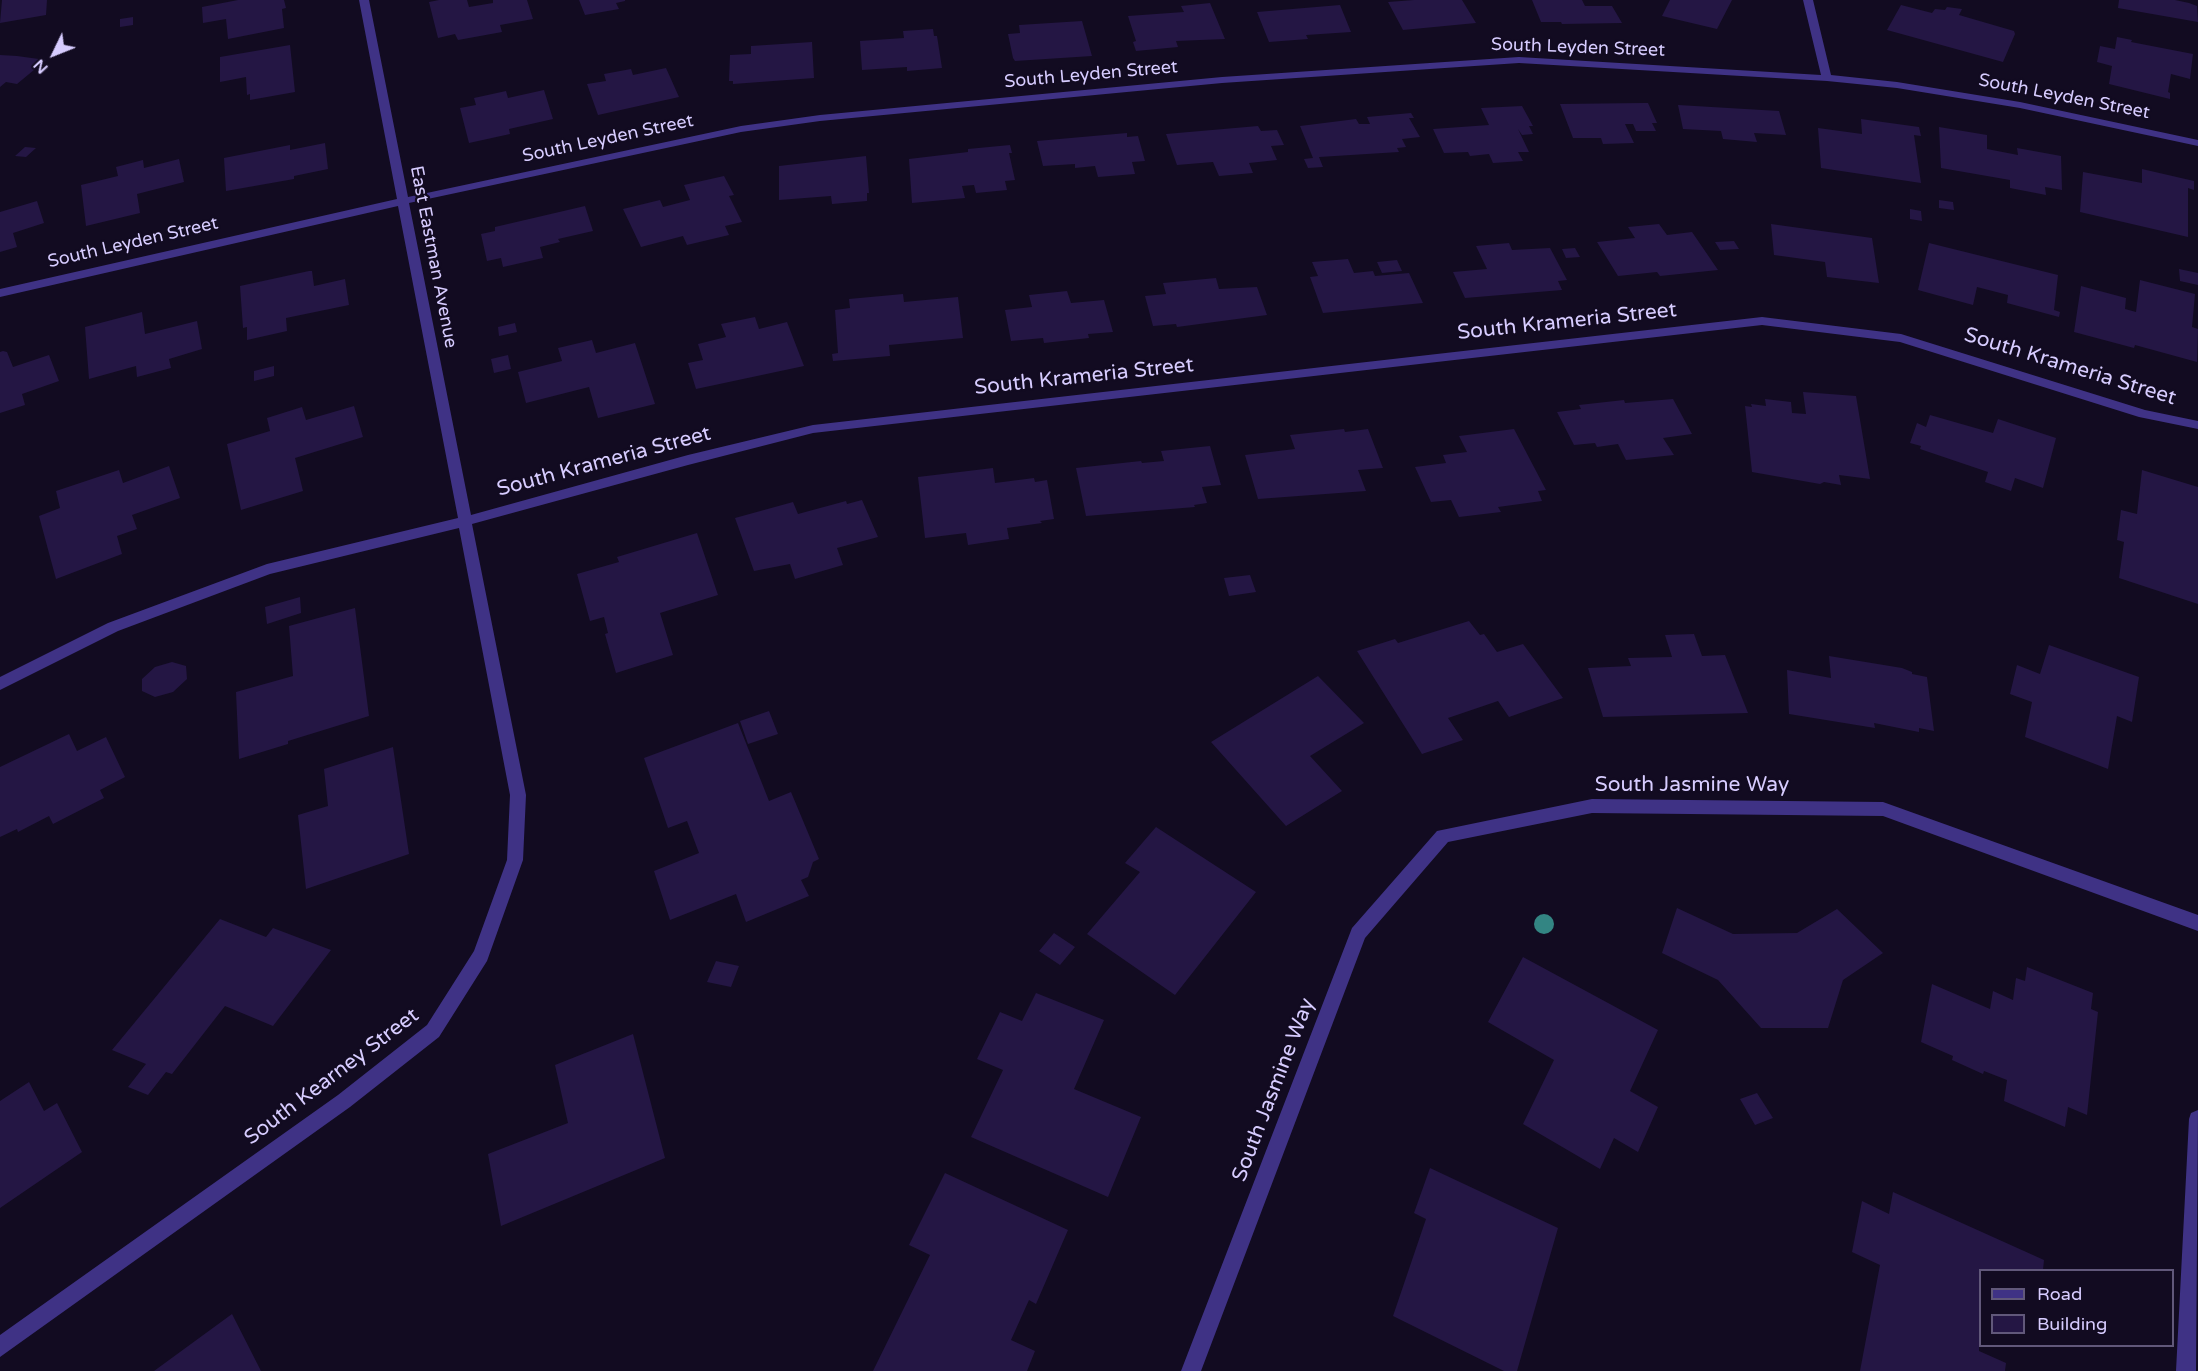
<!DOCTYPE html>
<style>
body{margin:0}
#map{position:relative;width:2198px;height:1371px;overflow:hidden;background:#120b21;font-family:"Varela Round",sans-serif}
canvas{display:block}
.legend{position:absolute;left:1979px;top:1269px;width:195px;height:78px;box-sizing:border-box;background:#120b21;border:2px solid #61587a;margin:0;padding:8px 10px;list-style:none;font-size:18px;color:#d7ccff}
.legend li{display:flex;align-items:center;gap:12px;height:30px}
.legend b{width:30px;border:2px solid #61587a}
.north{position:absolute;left:24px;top:24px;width:60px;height:60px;-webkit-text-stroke:4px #120b21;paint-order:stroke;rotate:227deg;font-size:16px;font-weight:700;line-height:24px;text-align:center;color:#d7ccff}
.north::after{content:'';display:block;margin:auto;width:21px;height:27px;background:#d7ccff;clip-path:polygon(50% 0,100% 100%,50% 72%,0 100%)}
</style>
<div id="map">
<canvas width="2198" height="1371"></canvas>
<ul class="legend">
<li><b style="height:8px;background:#3f3285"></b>Road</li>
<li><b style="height:16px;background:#241644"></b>Building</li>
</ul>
<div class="north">N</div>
</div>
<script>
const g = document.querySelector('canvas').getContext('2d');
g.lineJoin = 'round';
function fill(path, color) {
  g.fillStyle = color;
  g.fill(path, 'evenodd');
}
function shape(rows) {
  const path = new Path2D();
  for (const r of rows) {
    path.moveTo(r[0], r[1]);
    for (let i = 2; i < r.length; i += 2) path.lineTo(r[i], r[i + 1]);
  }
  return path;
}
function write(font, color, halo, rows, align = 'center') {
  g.font = font + ' "Varela Round",sans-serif';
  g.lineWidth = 4.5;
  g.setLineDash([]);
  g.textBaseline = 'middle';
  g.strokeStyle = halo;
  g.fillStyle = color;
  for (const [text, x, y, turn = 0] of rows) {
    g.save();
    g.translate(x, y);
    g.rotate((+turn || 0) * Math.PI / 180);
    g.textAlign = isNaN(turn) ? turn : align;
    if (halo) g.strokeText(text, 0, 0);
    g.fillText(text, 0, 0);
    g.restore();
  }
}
fill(shape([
 [2,0,47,0,46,15,0,23],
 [238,0,284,0,286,8,282,9,284,28,228,39,226,19,203,23,202,7],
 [439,0,467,0,469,7,493,3,493,0,527,0,533,19,500,25,502,32,458,40,455,34,438,38,429,2],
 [579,0,625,0,625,1,616,3,619,9,585,15],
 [1414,0,1462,0,1476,23,1403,30,1388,2],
 [1532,0,1582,0,1585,6,1612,6,1622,23,1562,24,1561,22,1541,22],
 [1670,0,1732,0,1717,29,1662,16],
 [2119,0,2175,0,2189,3,2197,6,2198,22,2118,8],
 [1210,3,1225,39,1176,41,1178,47,1136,51,1133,42,1136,41,1128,16,1184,12,1181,6],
 [1340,5,1351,32,1306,35,1308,39,1269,42,1257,12],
 [1901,5,1932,13,1935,9,1945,10,1947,7,1962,9,1959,15,2014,31,2015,34,2003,62,1887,30],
 [133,17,133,25,120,27,120,19],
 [1082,21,1092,56,1015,61,1013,58,1008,34,1020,33,1019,25],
 [933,29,934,36,937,36,942,68,907,71,907,67,862,70,860,41,904,38,903,31],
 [2117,37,2132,40,2131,42,2193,54,2190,79,2171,74,2168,92,2170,93,2170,99,2109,84,2112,66,2097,62,2100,46,2115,49],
 [812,42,814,78,733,84,733,81,729,81,730,55,751,54,751,46],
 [290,45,295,92,250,100,250,94,247,95,246,77,220,82,220,57],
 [0,55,17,56,46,60,17,84,6,82,0,87],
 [666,68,679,97,598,115,587,84,606,81,604,74,631,69,633,75],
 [544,90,553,119,509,129,510,134,469,143,460,108,476,105,474,98,506,91,508,98],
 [1643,103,1648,103,1657,123,1652,123,1656,131,1636,131,1633,124,1625,124,1634,143,1603,144,1601,138,1573,138,1560,104],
 [1678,105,1779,111,1786,135,1754,133,1757,142,1723,139,1721,131,1683,129],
 [1522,106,1533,126,1529,126,1533,134,1522,135,1518,129,1529,152,1518,152,1523,161,1493,163,1489,154,1470,156,1468,152,1444,153,1433,129,1489,125,1481,108],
 [1411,113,1414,118,1409,118,1420,137,1402,139,1406,147,1397,148,1399,152,1319,157,1323,167,1308,168,1304,159,1313,158,1300,126,1356,119,1359,124,1370,124,1367,117],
 [1861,119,1919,127,1921,136,1914,135,1921,183,1821,168,1818,128,1862,134],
 [1258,126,1261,131,1277,130,1284,145,1271,146,1277,160,1249,163,1253,173,1219,176,1213,162,1177,165,1166,134],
 [1939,127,1987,135,1987,149,2018,155,2017,148,2061,156,2062,190,2045,187,2046,195,2010,188,2010,180,1941,168],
 [1127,133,1127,137,1138,136,1145,161,1132,162,1135,174,1098,177,1095,166,1075,168,1075,164,1043,166,1037,141],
 [325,143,328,169,294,176,294,179,226,191,224,158,290,145,290,150],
 [1010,145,1012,153,1009,153,1015,180,1005,181,1007,190,976,193,974,185,962,186,965,198,912,203,909,159,968,152,968,149],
 [25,147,36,148,26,157,15,156],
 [866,156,869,193,867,193,867,201,832,204,831,196,779,200,779,166],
 [179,159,184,182,137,194,140,213,86,226,81,185,118,176,116,167,143,160,144,168],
 [2142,169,2194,181,2194,190,2188,188,2188,237,2080,212,2083,172,2142,183],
 [724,176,734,195,729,196,742,222,725,226,729,235,687,245,683,236,641,247,623,209,660,200,663,207,690,200,684,185],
 [1939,200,1953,202,1954,210,1939,208],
 [37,201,44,223,13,233,17,247,0,252,0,212],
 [585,206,593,231,558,239,560,242,540,247,543,258,503,267,501,258,487,261,481,234,495,231,495,227],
 [1910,209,1921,211,1922,221,1910,219],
 [1659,224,1667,235,1692,232,1718,270,1660,276,1657,272,1618,276,1597,242,1635,238,1628,227],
 [1771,224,1872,238,1879,283,1827,277,1825,262,1774,255],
 [1734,241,1739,249,1720,250,1715,242],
 [1509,243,1512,250,1550,248,1567,280,1558,281,1562,290,1465,298,1453,272,1487,269,1476,246],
 [1929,243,2058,275,2054,310,2060,312,2059,317,2007,303,2008,295,1977,287,1973,305,1918,290],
 [1575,248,1580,257,1566,258,1562,249],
 [1348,259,1354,273,1373,271,1375,276,1409,273,1423,303,1323,313,1310,277,1318,276,1312,262],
 [1397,260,1402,271,1382,273,1377,262],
 [2179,269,2198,273,2198,285,2180,281],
 [309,271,312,271,314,286,345,279,349,305,286,318,287,331,247,340,247,327,243,328,240,286],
 [1216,278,1219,289,1257,287,1267,315,1177,327,1176,324,1153,326,1145,296,1166,294,1163,283],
 [2140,280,2195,294,2192,327,2198,329,2197,362,2135,345,2134,348,2074,332,2081,286,2126,298,2125,309,2136,312],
 [1067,291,1071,303,1104,300,1113,332,1088,334,1089,338,1044,343,1043,338,1011,341,1005,310,1032,307,1029,295],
 [903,294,904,302,958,297,963,338,889,345,890,356,833,361,832,354,838,353,835,310,850,308,849,299],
 [142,312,145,334,197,321,202,349,169,359,171,368,137,377,136,366,89,379,85,327],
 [755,317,759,329,787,322,804,366,696,389,688,363,703,360,698,344,726,337,721,324],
 [515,323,517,332,499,336,498,327],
 [592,340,596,353,635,343,655,404,598,418,589,387,526,403,518,372,562,361,558,348],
 [3,351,7,352,13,367,49,355,59,381,22,394,25,405,0,413,0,352],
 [508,355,511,369,494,373,491,359],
 [274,366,274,376,254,381,254,371],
 [1803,392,1856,396,1870,479,1839,475,1841,485,1824,482,1820,484,1752,472,1745,406,1752,407,1751,404,1766,406,1765,399,1791,402,1792,413,1806,414],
 [1673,399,1692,434,1663,438,1674,455,1626,460,1618,444,1597,447,1595,443,1574,445,1557,412,1581,409,1579,405,1624,400,1625,403],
 [354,406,363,437,295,458,303,491,241,510,227,444,270,431,267,418,302,407,306,420],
 [1930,415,1993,433,1998,419,2056,438,2043,488,2015,478,2011,491,1985,482,1988,472,1920,449,1921,446,1910,443,1917,423,1926,427],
 [1344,429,1345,432,1368,429,1383,468,1358,470,1366,491,1258,499,1245,455,1295,449,1290,435],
 [1514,429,1546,490,1538,491,1542,501,1498,507,1501,512,1459,517,1451,500,1431,502,1415,467,1446,463,1443,455,1467,452,1459,436],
 [1210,446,1221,485,1202,487,1207,503,1194,505,1195,507,1086,516,1076,468,1141,461,1142,463,1164,461,1161,451],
 [169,466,180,498,132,515,137,529,117,536,122,554,56,579,39,516,60,508,56,491,119,470,123,483],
 [993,468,995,483,1034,478,1035,482,1047,480,1054,519,1040,521,1042,523,1007,528,1009,539,968,545,966,533,925,538,918,477],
 [2142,470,2198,487,2198,604,2119,578,2124,542,2117,540,2121,510,2137,514],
 [862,500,878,537,837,548,843,565,795,579,790,564,754,571,735,518,793,502,798,514,846,501,847,504],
 [697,533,718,595,660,613,673,655,616,673,605,634,608,633,604,617,590,621,577,574,619,562,617,557],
 [1250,575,1256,592,1229,596,1224,578],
 [300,597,301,613,267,624,265,607],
 [355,608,369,716,288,741,288,744,239,759,236,692,293,676,289,626],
 [1469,621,1480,635,1484,634,1497,652,1523,644,1563,698,1509,717,1498,701,1448,718,1463,740,1422,754,1357,651,1395,639,1398,643],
 [1694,634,1702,656,1725,655,1748,713,1603,717,1588,668,1631,666,1628,658,1672,657,1665,635],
 [2049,645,2139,677,2132,722,2117,716,2108,769,2025,737,2032,702,2010,694,2017,665,2040,674],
 [1829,656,1902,668,1912,672,1912,674,1927,677,1934,731,1919,728,1919,732,1874,723,1875,728,1789,714,1787,670,1831,678],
 [172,662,186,666,187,679,173,692,155,697,142,691,142,679,155,667],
 [1318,676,1364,723,1310,756,1342,791,1286,826,1211,742],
 [769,711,778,734,748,744,740,721],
 [738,723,769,801,791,792,819,859,813,862,808,877,801,880,809,896,746,922,736,894,670,920,654,871,699,853,687,821,668,828,644,758],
 [69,734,77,751,106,737,125,777,100,790,104,798,53,824,49,816,18,832,17,829,0,837,0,767],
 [393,747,409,854,306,889,298,815,328,806,324,769],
 [1156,827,1256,892,1175,995,1087,934,1140,872,1125,863],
 [1677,908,1733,934,1797,933,1837,909,1883,953,1843,980,1828,1028,1761,1028,1718,980,1662,953],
 [220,919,266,937,273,928,331,950,273,1026,225,1006,172,1074,166,1072,148,1095,128,1087,146,1064,112,1050],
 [1054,933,1075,947,1060,965,1039,951],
 [1523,957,1658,1030,1630,1091,1658,1107,1638,1152,1614,1138,1600,1169,1523,1124,1554,1060,1488,1022],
 [716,961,739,966,731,987,707,982],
 [2027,967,2093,993,2091,1009,2098,1012,2087,1115,2068,1107,2065,1127,2004,1101,2007,1080,1984,1071,1983,1074,1952,1060,1953,1056,1921,1042,1932,984,1990,1009,1993,991,2013,1000,2016,978,2025,981],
 [1036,993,1104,1020,1074,1089,1141,1117,1108,1197,971,1137,1003,1070,977,1059,1000,1012,1022,1021],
 [633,1034,665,1158,501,1226,488,1154,568,1123,555,1065],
 [29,1082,44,1111,57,1103,82,1152,0,1208,0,1101],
 [1757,1093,1773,1118,1755,1125,1740,1099],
 [1430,1168,1558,1228,1517,1371,1504,1371,1393,1316,1426,1219,1414,1213],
 [945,1173,1068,1230,1036,1304,1029,1300,1011,1340,1035,1351,1027,1371,873,1371,930,1255,909,1245],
 [1893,1192,2044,1260,2043,1270,1980,1270,1979,1351,2006,1363,2005,1371,1860,1371,1880,1265,1852,1252,1862,1201,1889,1214],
 [232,1314,261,1371,154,1371]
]), '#241644');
fill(shape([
 [359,0,369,0,408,197,741,126,820,115,1222,77,1519,57,1821,75,1803,0,1813,0,1831,75,1897,82,2020,102,2198,140,2198,146,2020,108,1897,88,1827,81,1519,63,1222,83,820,121,741,132,409,203,471,515,688,455,813,425,1762,317,1901,334,2145,410,2198,421,2198,429,2139,417,1900,342,1762,325,813,433,688,465,472,524,526,795,523,860,487,961,439,1037,350,1107,0,1357,0,1335,338,1095,427,1025,474,951,507,860,510,795,459,528,270,574,118,631,0,690,0,677,108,623,267,564,458,518,398,206,0,297,0,289,397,199,359,0],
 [1592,799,1883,802,2198,915,2198,931,1883,816,1592,813,1448,842,1365,938,1201,1371,1181,1371,1352,928,1437,831,1592,799],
 [2198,1110,2196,1371,2176,1371,2189,1119,2191,1113,2198,1110]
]), '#3f3285');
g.fillStyle = '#338583';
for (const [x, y] of [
 [1544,924]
]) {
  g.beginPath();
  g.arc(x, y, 10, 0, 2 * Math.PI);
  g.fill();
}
write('18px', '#d7ccff', '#120b21', [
 ["South Leyden Street",1578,48,2],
 ["South Leyden Street",1091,75,-5],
 ["South Leyden Street",2064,97,11],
 ["South Leyden Street",608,139,-12],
 ["South Leyden Street",133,243,-13],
 ["East Eastman Avenue",433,257,79]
]);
write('21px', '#d7ccff', '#120b21', [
 ["South Krameria Street",1567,322,-6],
 ["South Krameria Street",2070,367,17],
 ["South Krameria Street",1084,377,-6],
 ["South Krameria Street",604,462,-15],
 ["South Jasmine Way",1692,785],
 ["South Kearney Street",332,1077,-37],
 ["South Jasmine Way",1274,1090,-69]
]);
</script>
